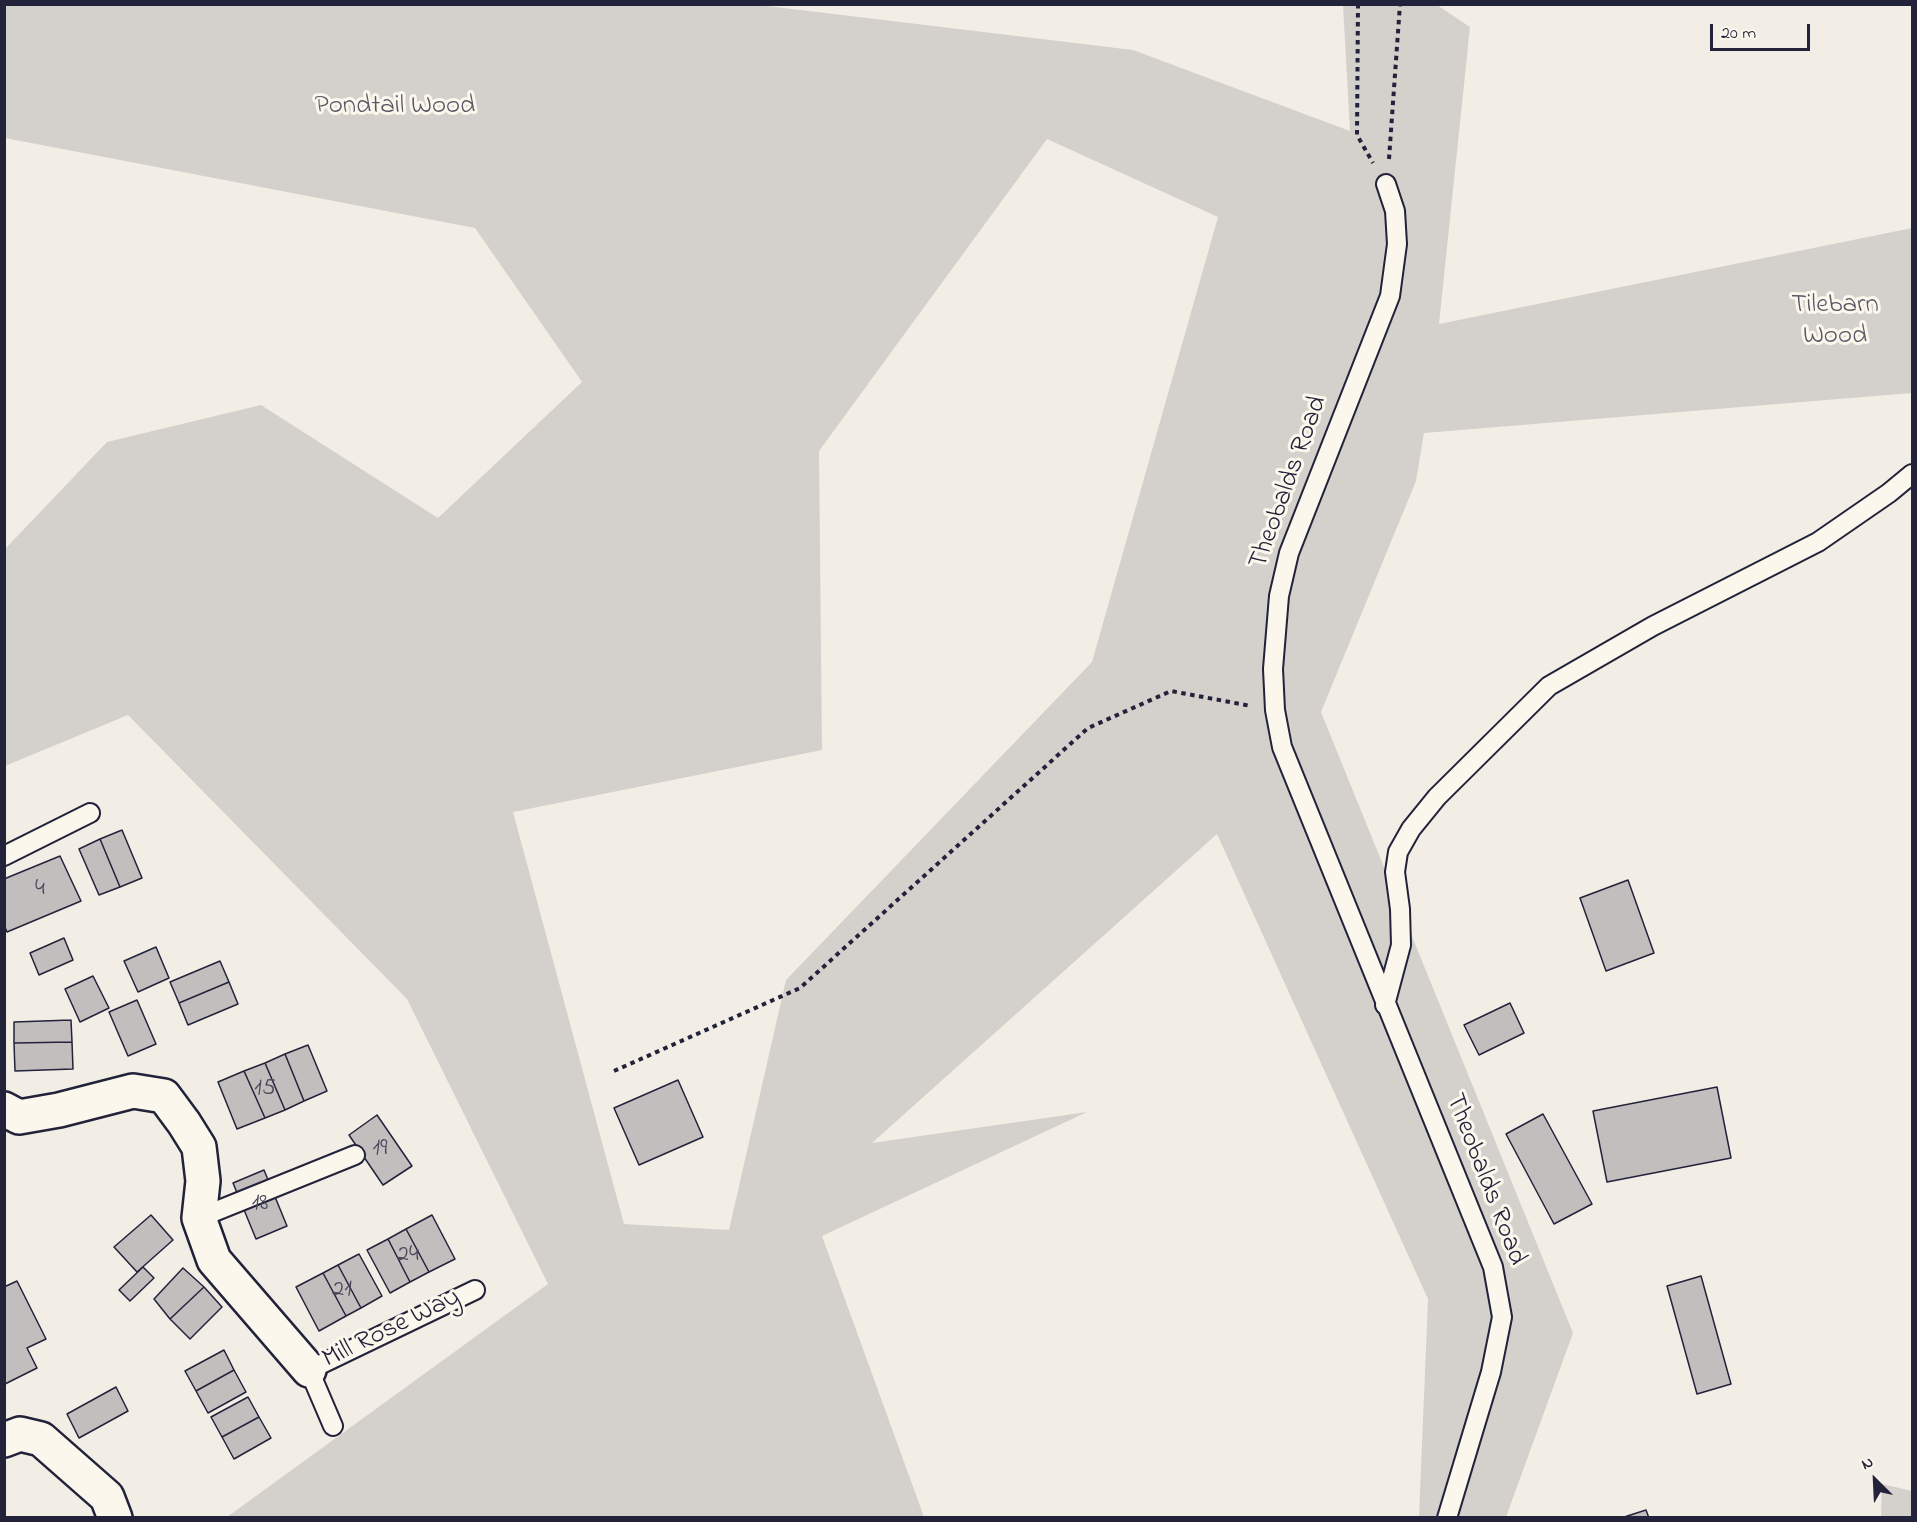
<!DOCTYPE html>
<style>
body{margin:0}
#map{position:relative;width:1917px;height:1522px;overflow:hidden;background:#f2eee5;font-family:"Indie Flower",sans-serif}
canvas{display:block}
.frame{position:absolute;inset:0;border:6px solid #22223b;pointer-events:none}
.north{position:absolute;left:1845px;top:1450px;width:60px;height:60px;-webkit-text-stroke:4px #fbf7ec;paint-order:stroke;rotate:336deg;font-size:16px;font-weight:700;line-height:24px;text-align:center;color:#22223b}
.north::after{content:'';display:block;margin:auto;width:21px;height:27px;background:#22223b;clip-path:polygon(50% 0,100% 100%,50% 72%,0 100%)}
.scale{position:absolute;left:1710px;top:24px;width:100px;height:27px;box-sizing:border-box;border:3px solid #22223b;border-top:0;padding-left:8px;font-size:18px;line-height:21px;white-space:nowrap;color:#22223b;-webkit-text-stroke:4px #fbf7ec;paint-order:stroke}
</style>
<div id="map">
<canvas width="1917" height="1522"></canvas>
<div class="frame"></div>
<div class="north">N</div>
<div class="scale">20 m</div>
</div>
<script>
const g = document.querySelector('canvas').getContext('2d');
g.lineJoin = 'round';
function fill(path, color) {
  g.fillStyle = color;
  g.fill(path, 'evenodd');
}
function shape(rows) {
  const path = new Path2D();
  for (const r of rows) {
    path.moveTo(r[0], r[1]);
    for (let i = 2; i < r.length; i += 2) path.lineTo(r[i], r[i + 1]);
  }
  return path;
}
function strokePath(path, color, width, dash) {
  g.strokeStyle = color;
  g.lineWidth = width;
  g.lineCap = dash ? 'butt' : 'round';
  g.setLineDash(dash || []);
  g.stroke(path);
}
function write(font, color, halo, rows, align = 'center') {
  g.font = font + ' "Indie Flower",sans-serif';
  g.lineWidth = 6;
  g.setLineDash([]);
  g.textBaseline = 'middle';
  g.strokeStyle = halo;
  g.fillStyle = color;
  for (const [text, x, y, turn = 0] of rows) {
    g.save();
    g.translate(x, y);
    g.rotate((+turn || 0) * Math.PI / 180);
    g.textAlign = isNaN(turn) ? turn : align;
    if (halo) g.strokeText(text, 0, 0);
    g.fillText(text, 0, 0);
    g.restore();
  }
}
fill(shape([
 [5,5,759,5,1133,50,1350,131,1343,5,1437,5,1470,27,1439,324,1912,228,1912,393,1424,433,1416,481,1321,712,1573,1333,1506,1517,1419,1517,1428,1299,1217,834,872,1143,1087,1112,822,1236,924,1517,227,1517,548,1284,407,999,128,715,5,766,4,550,107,442,261,405,438,518,582,382,475,228,5,138],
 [1047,139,1218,217,1092,662,786,980,729,1230,624,1224,513,812,822,750,819,451],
 [1882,1484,1912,1491,1912,1517,1881,1517]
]), '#d4d1cc');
const building = shape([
 [122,830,142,878,120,887,100,839,122,830],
 [100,839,120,887,99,895,79,849,100,839],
 [60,856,81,901,7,932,4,925,4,879,60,856],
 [1628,880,1654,953,1606,971,1580,898,1628,880],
 [64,938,73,960,39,975,30,953,64,938],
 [156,947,169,978,138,992,124,961,156,947],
 [220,961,229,982,179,1003,170,982,220,961],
 [93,976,109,1008,80,1022,65,989,93,976],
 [229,982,238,1004,188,1025,179,1003,229,982],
 [137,1000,156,1044,128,1056,109,1012,137,1000],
 [1510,1003,1524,1033,1479,1055,1464,1025,1510,1003],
 [71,1020,72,1042,14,1043,14,1022,71,1020],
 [72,1042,73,1069,15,1071,14,1043,72,1042],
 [308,1045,327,1091,304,1101,285,1054,308,1045],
 [285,1054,304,1101,285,1110,265,1063,285,1054],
 [265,1063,285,1110,265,1118,244,1071,265,1063],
 [244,1071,265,1118,237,1129,218,1082,244,1071],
 [678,1080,703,1137,639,1165,614,1108,678,1080],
 [1717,1087,1731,1158,1607,1182,1593,1111,1717,1087],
 [1543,1114,1592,1204,1554,1224,1506,1134,1543,1114],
 [377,1115,412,1166,383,1185,349,1135,377,1115],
 [264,1170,287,1226,256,1239,233,1183,264,1170],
 [151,1215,173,1240,137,1272,114,1247,151,1215],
 [432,1215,455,1259,429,1272,406,1229,432,1215],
 [406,1229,429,1272,410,1282,388,1239,406,1229],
 [388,1239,410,1282,390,1293,367,1250,388,1239],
 [359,1254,382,1296,361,1308,338,1265,359,1254],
 [338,1265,361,1308,346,1316,323,1273,338,1265],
 [143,1267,154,1278,130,1301,119,1290,143,1267],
 [183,1268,204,1287,170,1319,154,1299,183,1268],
 [323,1273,346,1316,319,1331,296,1287,323,1273],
 [1701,1276,1731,1384,1697,1394,1667,1286,1701,1276],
 [17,1281,46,1339,27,1348,37,1368,5,1384,4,1287,17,1281],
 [204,1287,222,1307,190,1339,170,1319,204,1287],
 [224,1350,234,1370,196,1391,185,1371,224,1350],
 [234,1370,246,1392,208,1413,196,1391,234,1370],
 [116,1387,128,1411,79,1438,67,1414,116,1387],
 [248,1397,259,1417,222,1437,211,1417,248,1397],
 [259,1417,271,1438,234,1459,222,1437,259,1417],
 [1646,1510,1649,1518,1621,1518,1646,1510]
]);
fill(building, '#c2bebe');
strokePath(building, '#22223b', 1.5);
const service = shape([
 [1386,184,1395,211,1397,244,1390,296,1289,553,1279,596,1273,669,1275,710,1282,747,1493,1267,1502,1317,1491,1372,1447,1518],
 [4,856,90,813],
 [1385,1005,1401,945,1400,909,1395,872,1398,852,1411,829,1437,797,1549,686,1653,626,1818,542,1889,493,1912,474],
 [199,1218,355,1155],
 [333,1426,309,1370,475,1290]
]);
const minor = shape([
 [4,1109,19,1117,59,1110,133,1091,164,1096,184,1123,199,1147,203,1181,199,1218,214,1260,309,1370],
 [4,1440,20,1434,41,1439,107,1497,115,1518]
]);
strokePath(service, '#22223b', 22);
strokePath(minor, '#22223b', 38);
strokePath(shape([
 [1358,4,1357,135,1373,163],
 [1389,159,1400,4],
 [614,1071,800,988,1088,728,1171,691,1251,706]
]), '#22223b', 4, [4.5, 4.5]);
strokePath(service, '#fbf7ec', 18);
strokePath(minor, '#fbf7ec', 33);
write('24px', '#4a495c', null, [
 ["4",40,890],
 ["15",265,1090],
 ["19",380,1150],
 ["18",260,1205],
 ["24",408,1256],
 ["21",342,1291]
]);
write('27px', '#575766', '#fbf7ec', [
 ["Pondtail Wood",395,108],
 ["Tilebarn",1835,307],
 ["Wood",1835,338]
]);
write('27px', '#22223b', '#fbf7ec', [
 ["Theobalds Road",1290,483,-70],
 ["Theobalds Road",1484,1180,69],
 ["Mill Rose Way",392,1330,-26]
]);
</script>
